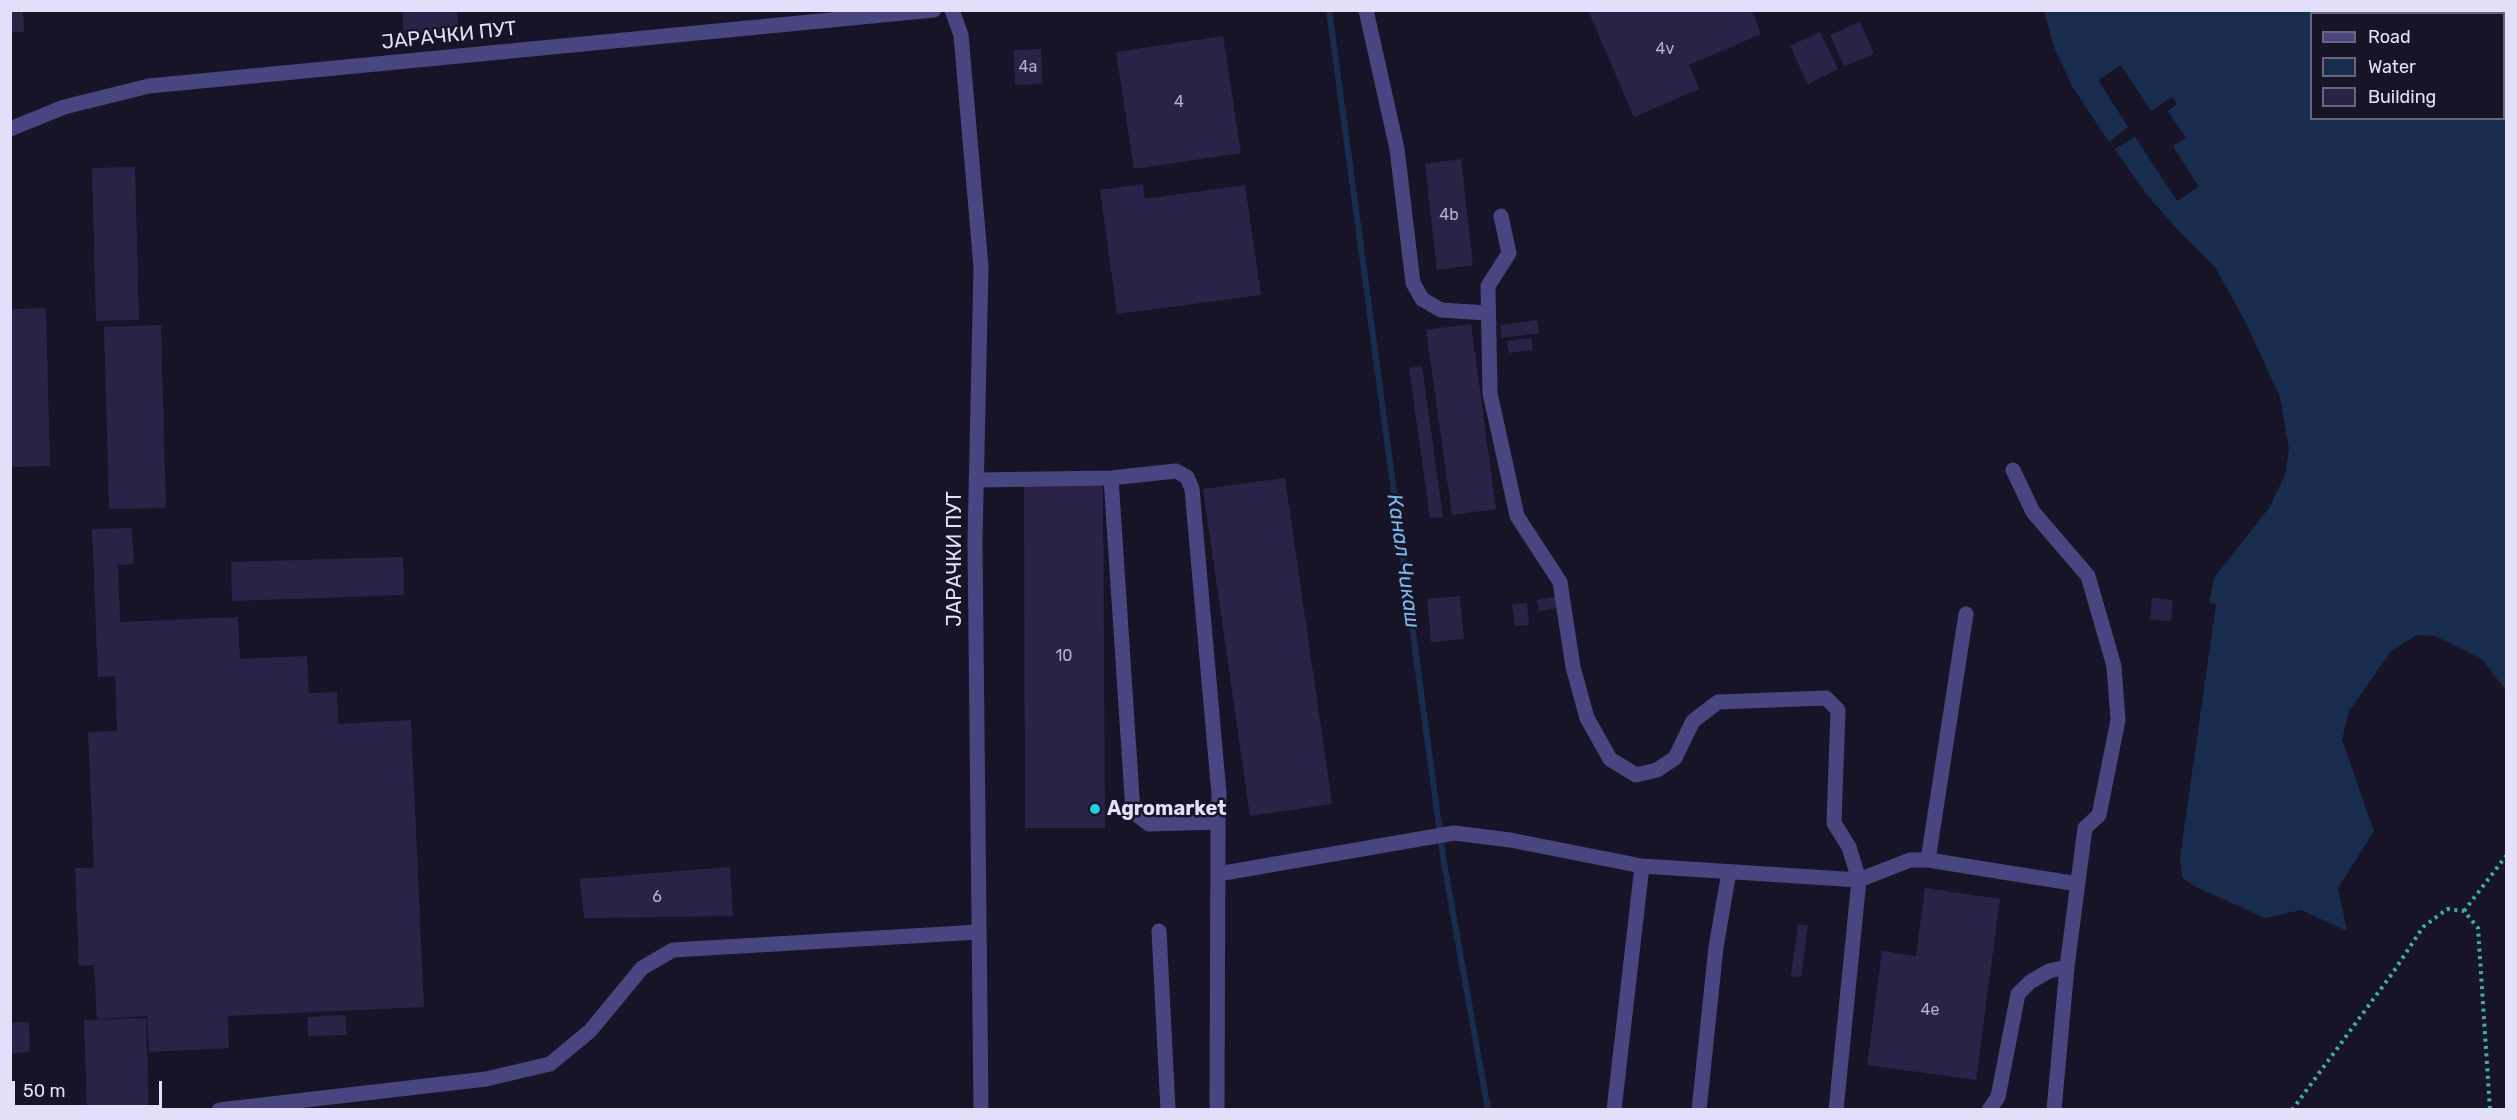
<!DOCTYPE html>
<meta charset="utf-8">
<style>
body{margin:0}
#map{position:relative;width:2517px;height:1120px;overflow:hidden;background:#181428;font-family:Rubik,sans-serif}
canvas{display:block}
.frame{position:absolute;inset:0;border:12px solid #e3dffb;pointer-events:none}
.legend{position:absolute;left:2310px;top:12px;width:195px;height:108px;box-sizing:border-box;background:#181428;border:2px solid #69657c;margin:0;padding:8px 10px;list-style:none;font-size:18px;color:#e3dffb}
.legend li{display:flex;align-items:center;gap:12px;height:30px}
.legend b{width:30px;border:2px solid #69657c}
.scale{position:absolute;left:12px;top:1081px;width:150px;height:27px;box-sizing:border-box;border:3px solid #e3dffb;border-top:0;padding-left:8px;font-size:18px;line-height:21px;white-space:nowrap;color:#e3dffb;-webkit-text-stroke:4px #181428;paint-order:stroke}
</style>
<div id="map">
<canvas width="2517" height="1120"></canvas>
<div class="frame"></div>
<ul class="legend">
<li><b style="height:8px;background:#484581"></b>Road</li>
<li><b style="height:16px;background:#182d4d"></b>Water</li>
<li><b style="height:16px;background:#2a2247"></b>Building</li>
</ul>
<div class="scale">50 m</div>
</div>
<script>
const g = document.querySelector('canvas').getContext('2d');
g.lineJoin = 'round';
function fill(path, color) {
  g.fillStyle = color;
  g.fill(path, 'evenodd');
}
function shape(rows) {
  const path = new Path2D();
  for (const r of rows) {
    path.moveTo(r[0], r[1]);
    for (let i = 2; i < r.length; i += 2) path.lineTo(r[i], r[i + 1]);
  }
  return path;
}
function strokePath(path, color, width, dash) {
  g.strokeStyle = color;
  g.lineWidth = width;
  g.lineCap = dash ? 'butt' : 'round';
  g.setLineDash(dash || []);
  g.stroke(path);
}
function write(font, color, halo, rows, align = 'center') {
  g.font = font + ' Rubik,sans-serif';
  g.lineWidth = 5;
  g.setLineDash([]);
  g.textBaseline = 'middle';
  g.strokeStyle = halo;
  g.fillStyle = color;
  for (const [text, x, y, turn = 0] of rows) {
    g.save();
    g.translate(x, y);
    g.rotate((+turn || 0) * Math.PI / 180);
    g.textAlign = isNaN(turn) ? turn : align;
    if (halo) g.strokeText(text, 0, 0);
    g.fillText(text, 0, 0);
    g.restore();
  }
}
fill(shape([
 [2044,11,2506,11,2506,691,2482,659,2435,636,2417,635,2392,650,2349,711,2342,740,2374,831,2338,888,2347,931,2301,910,2265,918,2194,886,2182,877,2180,857,2216,604,2209,603,2214,578,2269,508,2285,475,2289,449,2280,397,2245,321,2215,267,2176,228,2145,192,2099,127,2072,86,2054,47],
 [2312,14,2504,14,2504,118,2312,118]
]), '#182d4d');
fill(shape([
 [2121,65,2151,111,2172,97,2177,104,2168,111,2186,138,2173,146,2199,187,2177,201,2135,137,2115,149,2110,141,2128,127,2098,80]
]), '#181428');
strokePath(shape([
 [1329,10,1444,863,1488,1110]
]), '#182d4d', 6);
fill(shape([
 [10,10,23,10,24,32,10,32],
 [402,10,457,10,459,32,404,36],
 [1588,10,1752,10,1761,34,1689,65,1699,89,1634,117],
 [1860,22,1874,54,1844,66,1830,35],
 [1820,32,1838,69,1808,84,1790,46],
 [1223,36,1241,153,1134,169,1116,52],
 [1041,49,1042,84,1015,85,1014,50],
 [1461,159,1473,265,1437,270,1425,164],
 [135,167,139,320,96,321,92,168],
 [1143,184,1145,199,1245,185,1261,295,1117,314,1100,190],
 [46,308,50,466,10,467,10,309],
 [1537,320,1539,333,1502,338,1500,325],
 [1471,324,1496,509,1452,515,1426,330],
 [161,325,166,508,109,509,104,327],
 [1531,338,1533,350,1509,353,1507,341],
 [1422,366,1443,517,1430,518,1409,368],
 [1285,478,1332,804,1250,816,1203,489],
 [1024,485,1103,485,1105,828,1025,828],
 [132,528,134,564,118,565,120,622,238,617,240,659,307,656,309,693,337,692,338,724,411,720,424,1007,228,1016,229,1048,149,1052,147,1016,97,1019,94,965,79,966,75,868,94,868,88,732,117,731,115,676,98,677,92,529],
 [403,557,404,595,232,601,231,562],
 [1460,596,1464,639,1431,642,1427,599],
 [1555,597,1557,608,1539,611,1537,600],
 [2152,598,2173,600,2171,621,2150,620],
 [1527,603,1529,625,1515,626,1512,604],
 [730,867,733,916,584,918,580,879],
 [1925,888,2000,899,1976,1080,1867,1065,1882,951,1916,956],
 [1798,924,1808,926,1801,977,1791,976],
 [345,1015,347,1035,308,1036,307,1017],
 [146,1018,149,1110,87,1110,84,1020],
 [29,1022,30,1052,10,1053,10,1023]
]), '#2a2247');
strokePath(shape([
 [2464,911,2506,856],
 [2292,1110,2394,971,2423,927,2447,909,2464,911,2478,928,2490,1110]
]), '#40aea8', 4, [3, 4.5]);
strokePath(shape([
 [952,10,961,35,981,267,975,541,981,1110],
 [1366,10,1397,149,1413,283,1422,299,1441,310,1487,313],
 [10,129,64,107,149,86,934,10],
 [1501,216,1509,253,1488,286,1490,393,1517,516,1560,582,1573,667,1587,718,1610,759,1636,775,1657,770,1675,758,1693,721,1718,702,1826,698,1838,710,1834,823,1849,847,1859,880,1836,1110],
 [2013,470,2033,512,2088,576,2114,666,2118,720,2099,815,2085,828,2067,967,2054,1110],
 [1111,478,1176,471,1187,477,1192,489,1219,794,1218,822],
 [976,480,1111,478,1133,812,1149,824,1218,822,1217,1110],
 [1928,860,1966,614],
 [1218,874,1454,833,1510,840,1642,866,1859,880,1910,860,1928,860,2078,884],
 [1159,931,1168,1110],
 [219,1110,486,1079,550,1064,590,1031,642,968,673,950,979,932],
 [1614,1110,1642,866],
 [1699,1110,1716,947,1729,872],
 [1989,1110,1998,1097,2018,994,2030,982,2049,971,2067,967]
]), '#484581', 15);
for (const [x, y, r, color] of [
 [1095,809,6,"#23cfe3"]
]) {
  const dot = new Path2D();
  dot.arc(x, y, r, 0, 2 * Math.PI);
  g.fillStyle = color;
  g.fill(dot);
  strokePath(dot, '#181428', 2);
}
write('16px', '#b5b0ce', null, [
 ["4v",1665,49],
 ["4a",1028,67],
 ["4",1179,102],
 ["4b",1449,215],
 ["10",1064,656],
 ["6",657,897],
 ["4e",1930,1010]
]);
write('20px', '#e3dffb', '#181428', [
 ["ЈАРАЧКИ ПУТ",449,36,-6],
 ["ЈАРАЧКИ ПУТ",955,559,-90]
]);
write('bold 20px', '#e3dffb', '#181428', [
 ["Agromarket",1107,809]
], 'left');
write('italic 21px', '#7ab8ee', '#181428', [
 ["Канал Чикаш",1403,561,82]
]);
</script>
